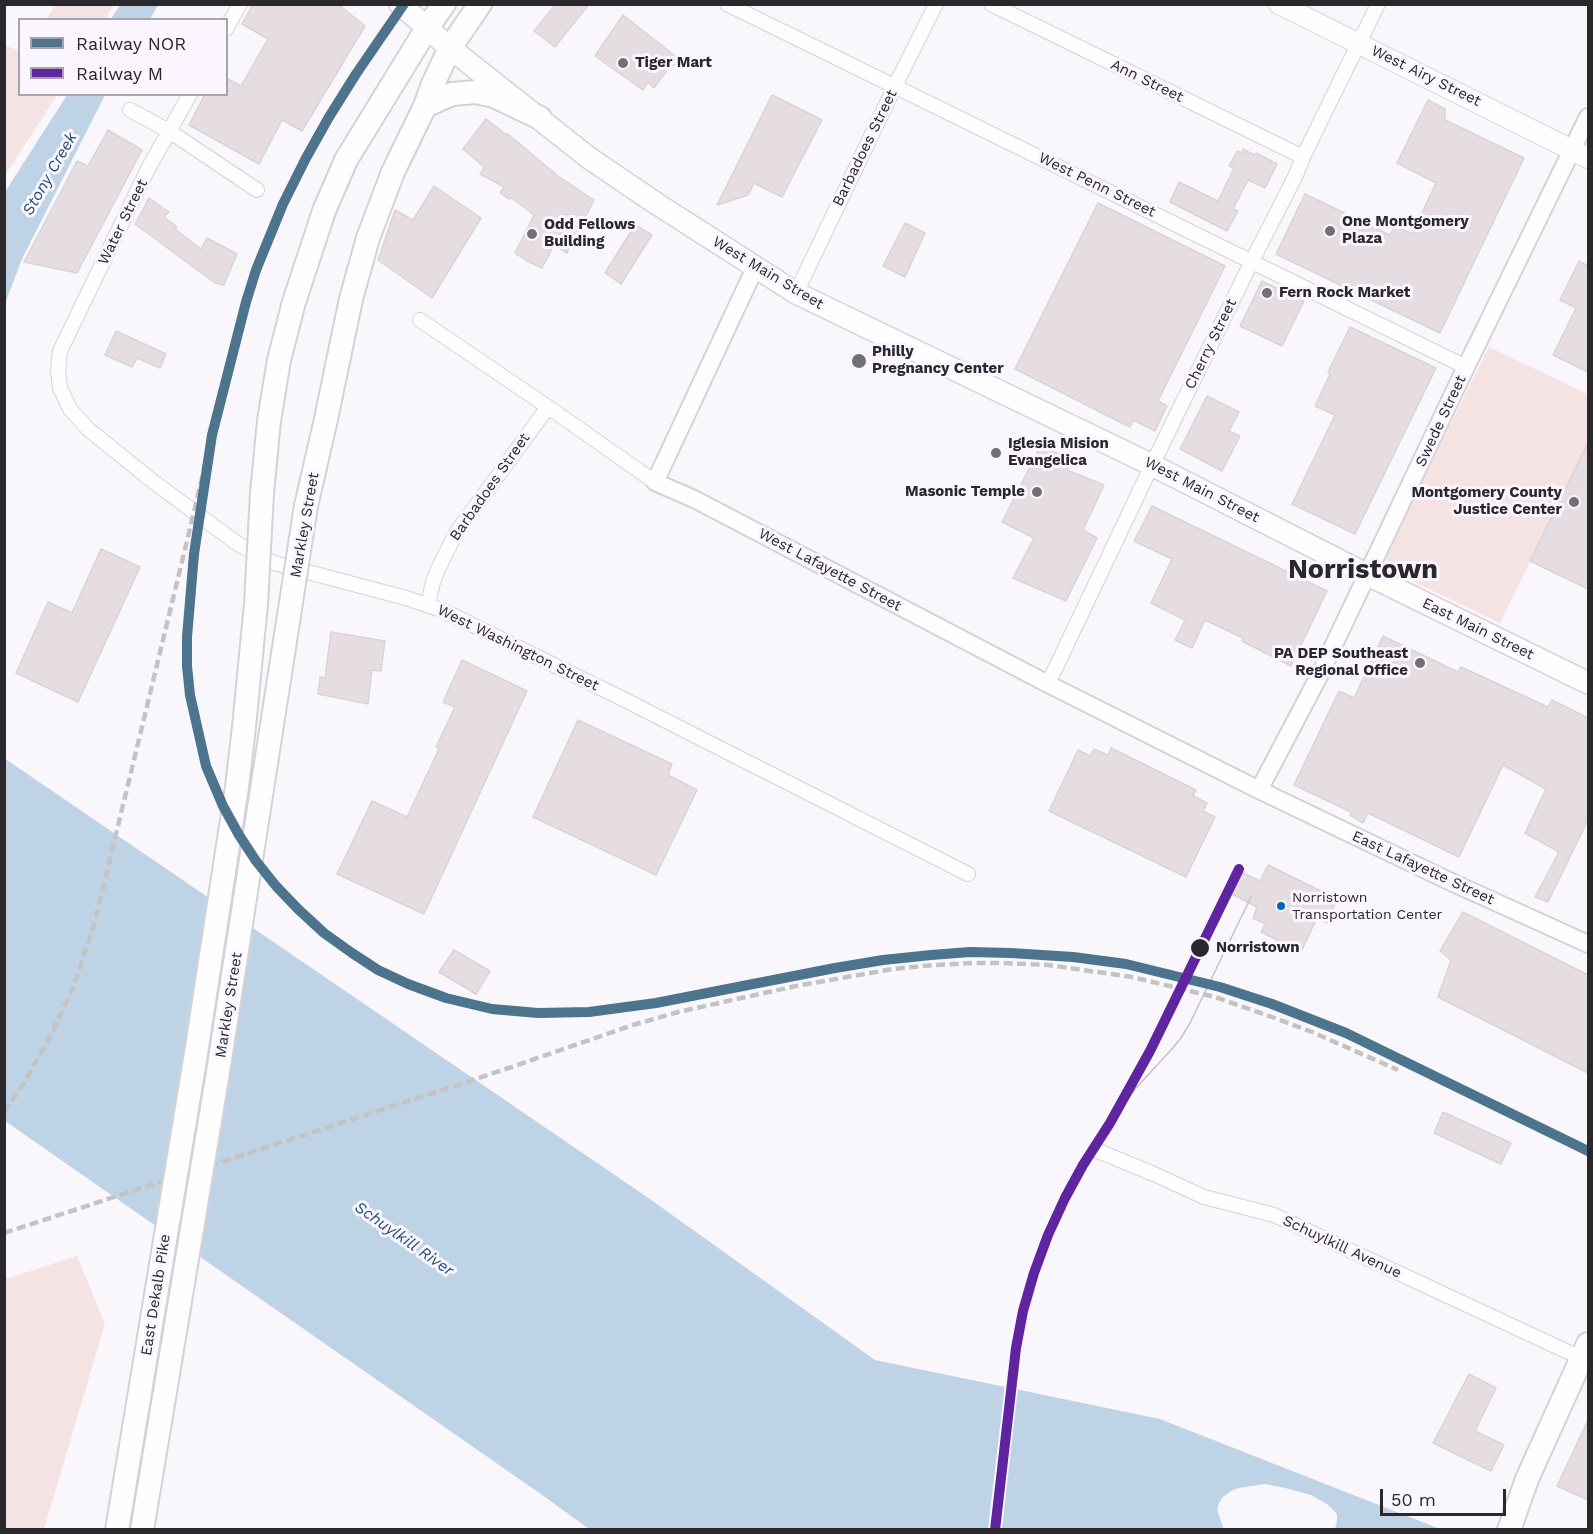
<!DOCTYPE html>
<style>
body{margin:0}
#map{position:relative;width:1593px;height:1534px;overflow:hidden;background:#faf7fc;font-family:"Work Sans",sans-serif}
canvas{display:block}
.frame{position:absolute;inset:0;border:6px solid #2b282d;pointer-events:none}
.legend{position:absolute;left:18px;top:18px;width:210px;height:78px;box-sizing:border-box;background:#faf5fe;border:2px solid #a7a3aa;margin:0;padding:8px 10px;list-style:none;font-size:18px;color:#2b282d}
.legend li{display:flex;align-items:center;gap:12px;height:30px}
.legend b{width:30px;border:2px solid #a7a3aa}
.scale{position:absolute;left:1380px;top:1489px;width:126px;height:27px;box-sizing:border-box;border:3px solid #2b282d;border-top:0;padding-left:8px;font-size:18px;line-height:21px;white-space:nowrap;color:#2b282d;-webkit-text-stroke:4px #faf5fe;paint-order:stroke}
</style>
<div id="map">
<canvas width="1593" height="1534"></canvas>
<div class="frame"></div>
<ul class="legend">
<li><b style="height:8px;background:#4c748c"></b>Railway NOR</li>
<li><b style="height:8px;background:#5f249f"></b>Railway M</li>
</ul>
<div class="scale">50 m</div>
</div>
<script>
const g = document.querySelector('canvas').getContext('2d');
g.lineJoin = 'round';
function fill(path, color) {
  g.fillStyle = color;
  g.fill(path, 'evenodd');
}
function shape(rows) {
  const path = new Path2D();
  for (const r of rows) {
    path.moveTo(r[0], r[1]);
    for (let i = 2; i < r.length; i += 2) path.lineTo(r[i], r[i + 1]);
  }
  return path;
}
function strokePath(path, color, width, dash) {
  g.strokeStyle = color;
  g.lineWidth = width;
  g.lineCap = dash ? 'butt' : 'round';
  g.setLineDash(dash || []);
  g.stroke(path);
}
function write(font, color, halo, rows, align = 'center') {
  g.font = font + ' "Work Sans",sans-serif';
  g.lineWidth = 6;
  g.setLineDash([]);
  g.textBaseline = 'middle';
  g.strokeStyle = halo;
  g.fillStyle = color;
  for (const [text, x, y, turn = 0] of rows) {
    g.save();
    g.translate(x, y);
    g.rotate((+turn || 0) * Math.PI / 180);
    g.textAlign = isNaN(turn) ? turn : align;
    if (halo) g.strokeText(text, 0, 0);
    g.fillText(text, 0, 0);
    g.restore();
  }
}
fill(shape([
 [56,4,114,4,114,5,105,19,46,19],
 [5,46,19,50,20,94,57,95,5,176],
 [1489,347,1588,394,1588,443,1500,623,1386,569,1386,553],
 [77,1256,105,1324,44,1529,5,1529,5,1279]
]), '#f5e3e3');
fill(shape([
 [120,5,120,4,158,5,150,19,111,19],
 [67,95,105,95,22,259,5,304,5,192],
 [4,758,647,1197,875,1360,1160,1419,1440,1529,1335,1529,1337,1521,1337,1514,1327,1504,1311,1495,1285,1488,1265,1484,1239,1488,1231,1491,1222,1498,1219,1503,1217,1510,1224,1529,589,1529,545,1497,5,1121]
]), '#bfd3e6');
fill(shape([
 [1005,1384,1018,1387,1002,1529,988,1529]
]), '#faf7fc');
const building = shape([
 [253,4,338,4,365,26,302,131,282,120,259,164,189,125,205,94,226,94,226,78,241,86,268,39,242,24,253,4],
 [556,4,589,4,555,47,534,31,556,4],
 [623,15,674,55,676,64,670,66,654,88,648,82,643,90,595,56,623,15],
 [772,95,822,120,782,197,754,183,748,195,717,205,772,95],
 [1428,100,1445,109,1445,120,1524,158,1440,333,1276,254,1305,194,1390,235,1395,226,1412,234,1436,183,1397,163,1428,100],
 [486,119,507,135,508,134,558,176,594,200,567,253,554,245,542,268,527,261,515,253,534,215,512,198,509,199,500,193,504,187,480,174,484,167,463,149,486,119],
 [108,130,142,150,77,273,24,262,77,161,88,166,108,130],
 [1243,149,1254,155,1256,153,1277,164,1265,188,1248,180,1233,209,1238,211,1227,231,1170,202,1179,182,1218,201,1234,168,1229,166,1237,151,1241,153,1243,149],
 [434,186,481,218,432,298,378,260,395,210,413,220,434,186],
 [149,198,169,212,164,217,177,227,175,229,201,249,207,238,237,254,224,285,215,283,135,224,149,198],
 [1098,203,1225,266,1158,401,1167,406,1155,431,1133,420,1130,427,1015,369,1098,203],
 [905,223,925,233,905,277,883,266,905,223],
 [635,225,652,235,621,284,605,273,635,225],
 [1579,261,1588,266,1588,372,1553,355,1576,308,1560,300,1579,261],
 [1262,281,1304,301,1282,346,1240,326,1262,281],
 [1350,327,1436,368,1355,534,1292,504,1335,415,1315,406,1330,374,1328,372,1350,327],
 [116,331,166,354,160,368,137,358,132,367,105,355,116,331],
 [1207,396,1239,412,1229,431,1240,436,1222,471,1180,449,1207,396],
 [1588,443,1588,589,1530,561,1588,443],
 [1041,445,1072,461,1067,470,1104,485,1083,530,1097,538,1066,601,1013,578,1034,538,1002,522,1041,445],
 [1152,506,1327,591,1291,666,1242,641,1243,638,1205,620,1192,648,1175,640,1185,620,1151,603,1172,559,1134,541,1152,506],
 [101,549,140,567,78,702,16,673,48,602,72,613,101,549],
 [331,632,385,641,381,671,372,670,368,704,318,694,320,677,325,678,331,632],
 [1383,636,1458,672,1461,667,1548,707,1552,700,1588,718,1588,820,1548,902,1535,897,1559,852,1525,833,1546,789,1503,765,1459,857,1368,813,1363,823,1350,815,1351,812,1294,785,1339,691,1354,698,1383,636],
 [462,660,527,691,424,914,337,874,372,801,407,817,439,749,436,747,455,707,443,702,462,660],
 [578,720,672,764,668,775,697,790,656,875,533,817,578,720],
 [1111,748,1196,790,1193,796,1207,803,1203,811,1215,817,1186,877,1049,811,1078,750,1090,756,1094,749,1108,755,1111,748],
 [1268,865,1337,899,1327,923,1317,918,1301,952,1261,932,1265,924,1253,918,1257,907,1230,893,1241,872,1260,881,1268,865],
 [1463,912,1588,975,1588,1073,1438,997,1451,960,1440,951,1463,912],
 [454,950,490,971,476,994,439,972,454,950],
 [1443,1112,1511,1143,1501,1164,1434,1133,1443,1112],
 [1469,1374,1496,1388,1475,1431,1504,1445,1491,1471,1433,1443,1469,1374],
 [1588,1420,1588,1500,1557,1486,1588,1420]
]);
fill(building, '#e6dde3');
strokePath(building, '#d8d4d8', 1.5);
const minor = shape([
 [727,4,1466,367],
 [991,4,1303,157],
 [226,29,240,4],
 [190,94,148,169,60,351,58,371,60,388,70,409,88,429,155,483,238,544,274,563,406,598,444,611,619,697,968,874],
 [130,110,169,131,257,190],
 [796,293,895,86,936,4],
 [420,320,548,407,655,482],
 [428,605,433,582,438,569,456,533,548,407],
 [1048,684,1152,465,1252,261,1296,175,1303,157,1378,4],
 [1098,1151,1154,1174,1204,1197,1274,1215,1581,1358]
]);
const tertiary = shape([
 [755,268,655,482,694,499,1048,684,1259,790,1449,881,1588,944],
 [1259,790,1318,678,1466,367,1588,117]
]);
const secondary = shape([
 [1279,4,1588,158]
]);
const primary = shape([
 [400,4,450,48,589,158,657,204,796,293,1152,465,1368,575,1588,683]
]);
const trunk = shape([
 [425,106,452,94,476,92,494,96,540,118],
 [262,493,269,421,279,360,294,302,324,211,346,160,427,28,444,4],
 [306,506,326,419,351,299,368,238,393,172,425,106,433,84,450,48,480,4],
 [1509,1530,1527,1479,1588,1344]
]);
strokePath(minor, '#d5d2d7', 16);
strokePath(tertiary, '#d5d2d7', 20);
strokePath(secondary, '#d5d2d7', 22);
strokePath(primary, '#d5d2d7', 24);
strokePath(trunk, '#d5d2d7', 26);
strokePath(minor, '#fefeff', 14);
strokePath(tertiary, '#fefeff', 16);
strokePath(secondary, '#fefeff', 20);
strokePath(primary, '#fefeff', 21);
strokePath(trunk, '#fefeff', 22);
strokePath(shape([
 [1110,1123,1136,1088,1171,1050,1181,1038,1190,1023,1251,897]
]), '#c4c3c4', 1.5);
strokePath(shape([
 [4,1112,24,1083,51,1035,73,988,94,925,194,512,212,435],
 [4,1233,503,1070,633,1025,678,1012,796,986,893,969,934,965,974,963,1003,963,1048,965,1132,977,1215,997,1275,1018,1312,1032,1398,1070]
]), '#c4c3c4', 4.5, [9, 4.5]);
const trunkBridge = shape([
 [117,1530,195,1060,237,787,244,727,256,604,262,493],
 [142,1530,218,1072,306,506]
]);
strokePath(trunkBridge, '#d5d2d7', 26, []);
strokePath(trunkBridge, '#fefeff', 22);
strokePath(shape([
 [404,4,356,74,329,117,306,158,283,204,256,270,246,302,212,435,194,554,187,637,187,666,190,695,206,766,223,806,239,835,256,861,276,886,298,909,324,933,352,953,378,970,408,984,446,998,492,1009,538,1013,589,1012,656,1003,835,968,883,960,931,955,970,952,1011,953,1073,957,1126,964,1220,987,1272,1004,1346,1033,1588,1151]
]), '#4c748c', 10);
strokePath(shape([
 [995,1530,1016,1348,1023,1311,1034,1273,1048,1235,1065,1198,1083,1165,1110,1123,1150,1051,1239,869]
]), '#5f249f', 10);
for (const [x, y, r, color] of [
 [623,63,6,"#737075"],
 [1330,231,6,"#737075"],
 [532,234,6,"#737075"],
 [1267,293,6,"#737075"],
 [859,361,8,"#737075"],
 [996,453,6,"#737075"],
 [1037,492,6,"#737075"],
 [1574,502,6,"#737075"],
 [1420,663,6,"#737075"],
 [1281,906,5,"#0065bd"],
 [1200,948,10,"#2b282d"]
]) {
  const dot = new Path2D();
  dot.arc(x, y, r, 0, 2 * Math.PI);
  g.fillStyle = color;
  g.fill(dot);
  strokePath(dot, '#faf5fe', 2);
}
write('14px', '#2b282d', '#faf5fe', [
 ["Norristown",1292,898],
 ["Transportation Center",1292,915]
], 'left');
write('bold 15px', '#2b282d', '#faf5fe', [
 ["Tiger Mart",635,63],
 ["One Montgomery",1342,222],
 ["Plaza",1342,239],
 ["Odd Fellows",544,225],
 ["Building",544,242],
 ["Fern Rock Market",1279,293],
 ["Philly",872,352],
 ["Pregnancy Center",872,369],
 ["Iglesia Mision",1008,444],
 ["Evangelica",1008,461],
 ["Masonic Temple",1025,492,"right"],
 ["Montgomery County",1562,493,"right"],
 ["Justice Center",1562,510,"right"],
 ["PA DEP Southeast",1408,654,"right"],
 ["Regional Office",1408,671,"right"]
], 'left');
write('15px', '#2b282d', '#faf5fe', [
 ["West Airy Street",1426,76,26],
 ["Ann Street",1147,81,26],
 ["Barbadoes Street",865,148,-64],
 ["West Penn Street",1097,185,26],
 ["Water Street",123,222,-64],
 ["West Main Street",768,273,31],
 ["Cherry Street",1211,344,-64],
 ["Swede Street",1441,421,-65],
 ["Barbadoes Street",490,487,-55],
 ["West Main Street",1202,490,27],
 ["Markley Street",305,525,-80],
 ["West Lafayette Street",830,570,28],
 ["East Main Street",1478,629,26],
 ["West Washington Street",518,648,26],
 ["East Lafayette Street",1423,868,25],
 ["Markley Street",229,1005,-81],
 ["Schuylkill Avenue",1342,1247,25],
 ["East Dekalb Pike",156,1295,-81]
]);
write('bold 15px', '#2b282d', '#faf5fe', [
 ["Norristown",1216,948]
], 'left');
write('italic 16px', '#215174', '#faf5fe', [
 ["Stony Creek",50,174,-60],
 ["Schuylkill River",404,1239,35]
]);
write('bold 27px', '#2b282d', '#faf5fe', [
 ["Norristown",1363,570]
]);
</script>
